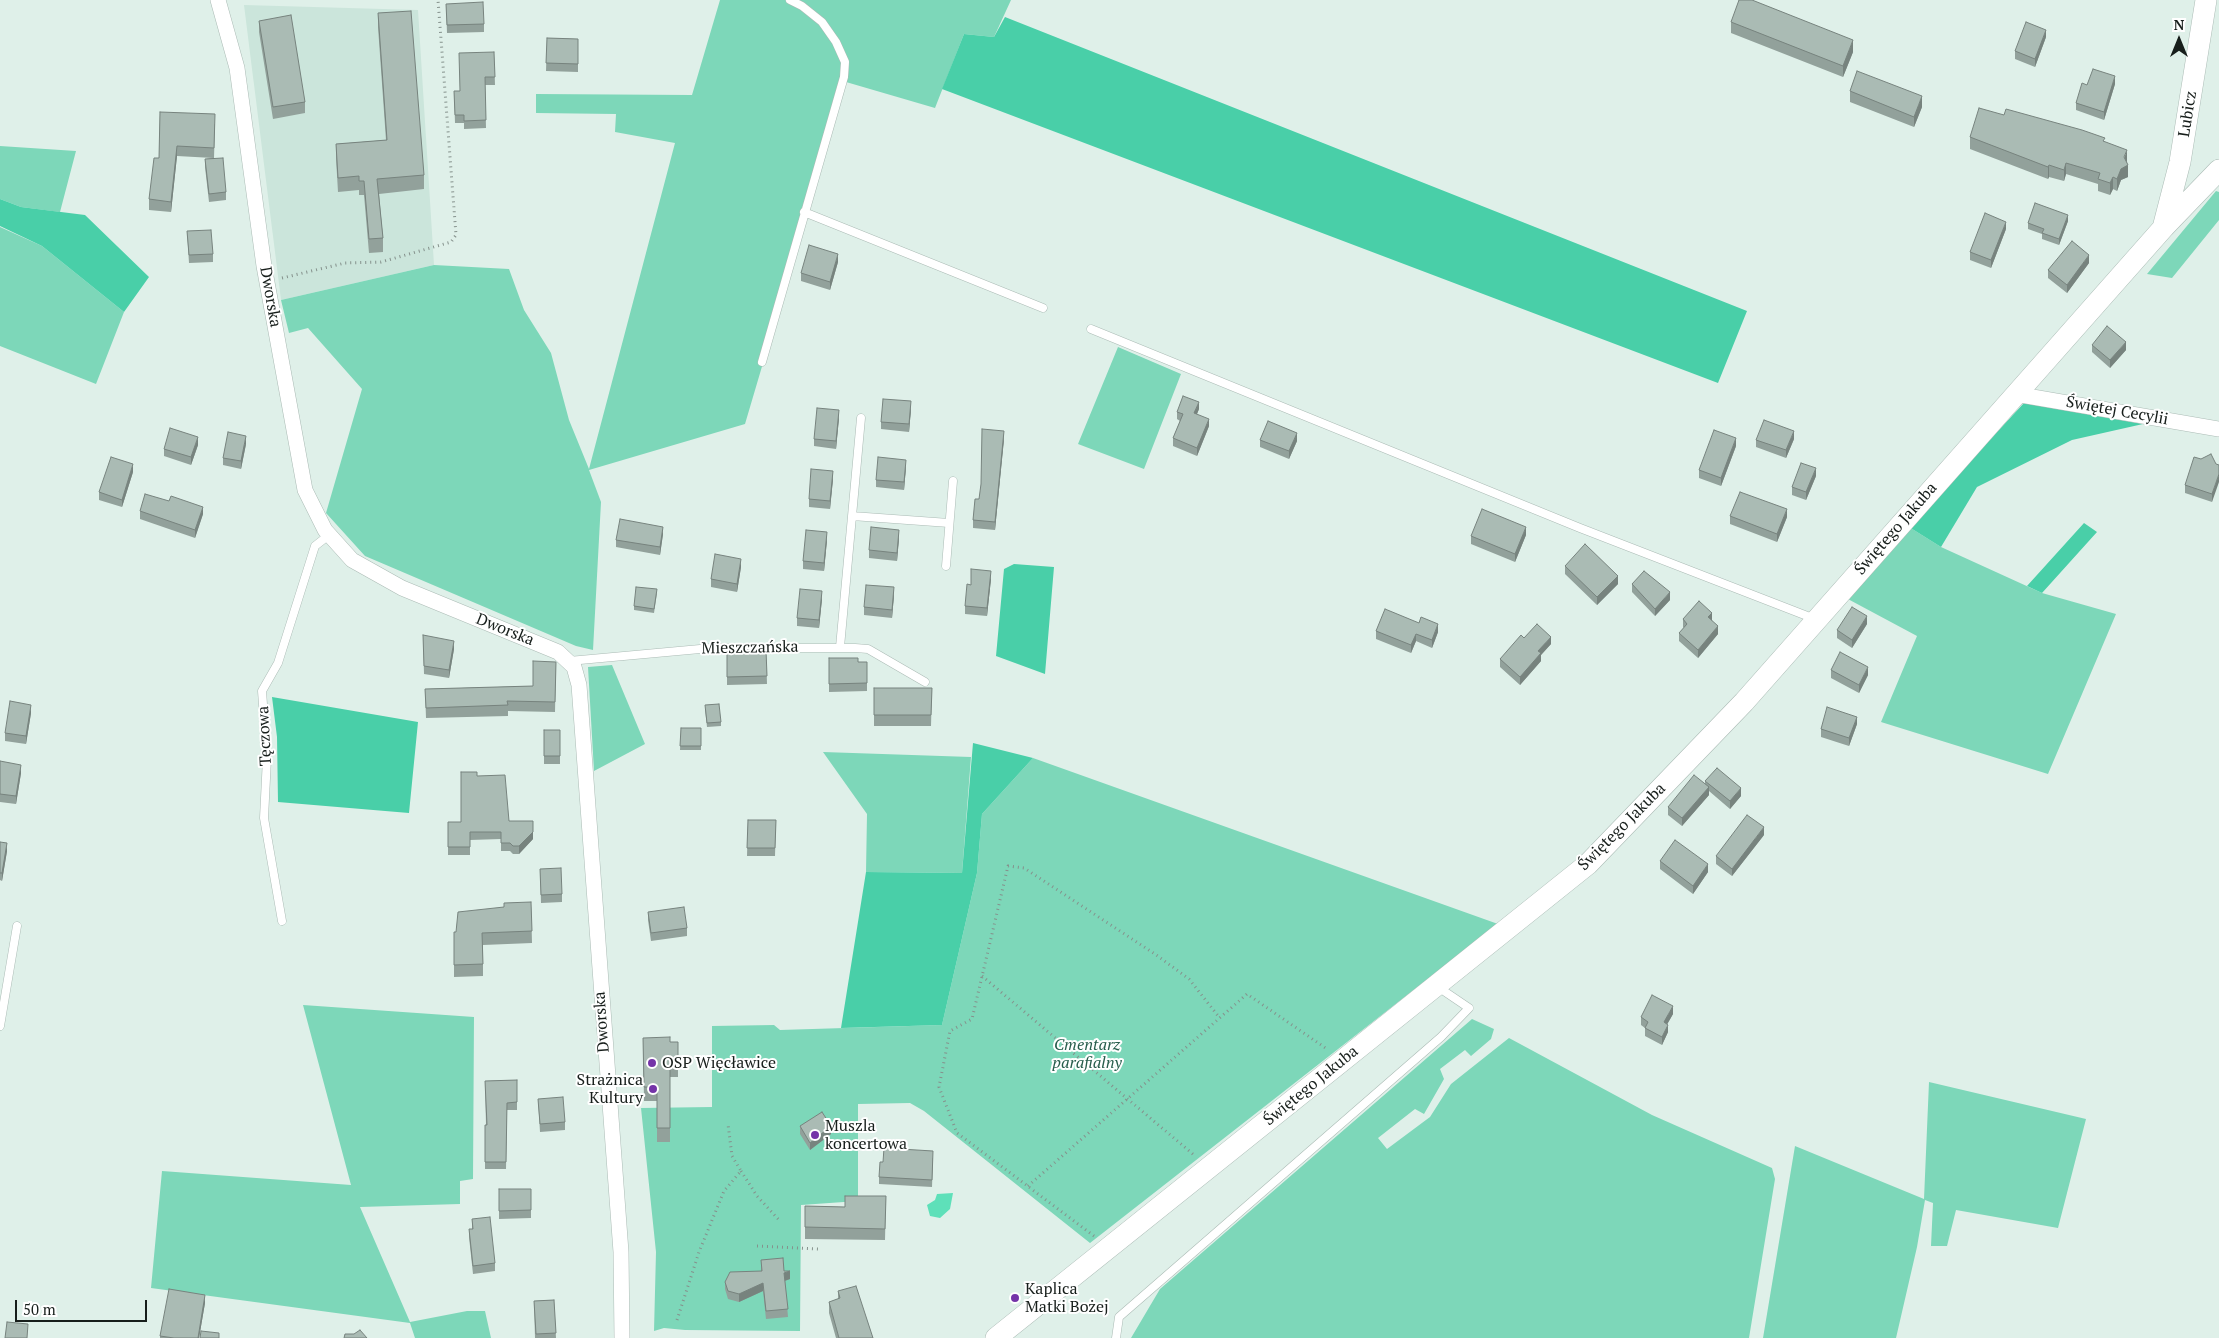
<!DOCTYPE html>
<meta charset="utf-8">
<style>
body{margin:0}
#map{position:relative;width:2219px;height:1338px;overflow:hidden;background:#dff0e9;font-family:"PT Serif",serif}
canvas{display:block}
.north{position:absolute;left:2154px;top:15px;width:50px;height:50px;-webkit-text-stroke:4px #fff;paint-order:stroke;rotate:0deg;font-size:14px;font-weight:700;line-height:20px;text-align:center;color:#171e1b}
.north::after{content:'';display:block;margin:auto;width:18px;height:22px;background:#171e1b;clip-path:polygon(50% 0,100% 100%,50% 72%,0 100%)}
.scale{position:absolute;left:15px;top:1300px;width:132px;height:22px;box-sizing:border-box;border:2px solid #171e1b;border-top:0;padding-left:6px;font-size:15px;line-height:18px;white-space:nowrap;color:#171e1b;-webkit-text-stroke:4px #fff;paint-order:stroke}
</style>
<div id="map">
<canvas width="2219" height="1338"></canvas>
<div class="north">N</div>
<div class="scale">50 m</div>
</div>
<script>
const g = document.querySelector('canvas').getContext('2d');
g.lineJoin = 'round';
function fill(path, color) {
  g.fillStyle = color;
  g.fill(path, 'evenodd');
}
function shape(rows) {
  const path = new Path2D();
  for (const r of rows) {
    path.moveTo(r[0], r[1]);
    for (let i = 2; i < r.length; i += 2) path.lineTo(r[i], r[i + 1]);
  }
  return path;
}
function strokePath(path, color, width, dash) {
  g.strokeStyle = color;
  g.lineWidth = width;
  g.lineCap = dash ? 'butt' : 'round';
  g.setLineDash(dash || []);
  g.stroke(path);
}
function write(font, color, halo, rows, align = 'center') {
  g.font = font + ' "PT Serif",serif';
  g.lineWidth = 4;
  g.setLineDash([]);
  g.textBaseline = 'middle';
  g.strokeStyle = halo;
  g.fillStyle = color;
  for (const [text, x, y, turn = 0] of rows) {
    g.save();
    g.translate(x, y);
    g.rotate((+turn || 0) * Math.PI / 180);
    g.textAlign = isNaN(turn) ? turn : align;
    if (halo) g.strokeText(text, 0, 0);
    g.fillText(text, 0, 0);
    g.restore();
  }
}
fill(shape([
 [244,5,418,10,434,265,281,300]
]), '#cbe5db');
fill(shape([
 [720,0,1011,0,994,37,964,34,935,108,846,82,745,424,589,470,601,502,593,650,576,646,365,556,326,513,362,389,308,328,289,333,281,300,434,265,509,269,524,310,551,353,569,420,589,469,675,143,615,132,616,114,536,113,536,94,692,95],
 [0,146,76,151,60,212,21,207,0,199],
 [2216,191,2219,192,2219,220,2172,278,2147,274],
 [0,227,42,246,124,312,96,384,0,346],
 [1118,347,1181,374,1144,469,1078,444],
 [1909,527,1941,547,2042,593,2116,614,2048,774,1881,722,1917,636,1846,598],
 [612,665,645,744,594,771,588,667],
 [823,752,971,757,962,873,866,872,867,814],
 [1033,758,1498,924,1090,1243,924,1111,910,1103,858,1104,858,1201,801,1205,800,1331,685,1330,664,1328,654,1331,656,1252,641,1108,712,1107,712,1026,774,1025,780,1030,942,1025,977,873,982,814],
 [303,1005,474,1017,473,1179,460,1181,460,1204,360,1207,410,1322,467,1311,485,1311,491,1338,415,1338,410,1323,151,1288,162,1171,351,1185],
 [1472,1019,1494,1029,1491,1039,1471,1056,1465,1050,1440,1069,1444,1079,1424,1114,1415,1109,1378,1138,1387,1149,1430,1117,1451,1084,1509,1038,1652,1115,1772,1168,1775,1179,1749,1338,1131,1338,1160,1289],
 [1929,1082,2086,1119,2058,1228,1956,1210,1947,1246,1931,1246,1933,1203,1925,1200,1917,1247,1896,1338,1763,1338,1795,1146,1924,1199]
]), '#7dd7b9');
fill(shape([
 [1005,17,1747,311,1718,383,942,89,964,34,994,37],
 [0,199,21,207,85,215,149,277,124,312,42,246,0,226],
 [2024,403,2143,424,2072,440,1977,487,1941,547,1909,527],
 [2084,523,2097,532,2042,593,2027,586],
 [1014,564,1054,567,1045,674,996,656,1004,569],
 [272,697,418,722,409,813,278,802,277,737],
 [973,743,1033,758,982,814,977,873,942,1025,841,1028,866,872,962,873]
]), '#49cfa8');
fill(shape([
 [953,1193,950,1209,940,1218,930,1216,927,1205,935,1200,937,1194]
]), '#5ee0b9');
const lane = shape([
 [804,212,1043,308],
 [1091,329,1580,528,1815,619],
 [762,362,844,77,845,62,836,42,822,22,802,6,790,0],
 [852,516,949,523],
 [946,566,953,481],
 [840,647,861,418],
 [569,661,711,648,855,648,868,649,925,682],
 [282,921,264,818,267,758,262,691,278,663,315,546,329,535],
 [0,1026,17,926],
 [1116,1338,1119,1317,1441,1037,1469,1008,1438,987]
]);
const street = shape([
 [218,0,237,68,264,266,305,490,325,530,352,560,402,588,558,652,574,667,579,685,621,1252,622,1338],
 [2015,394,2219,429]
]);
const secondary = shape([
 [2164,224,2180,162,2206,0],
 [996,1338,1588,864,1744,702,2164,227,2219,170]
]);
strokePath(lane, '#abbbb5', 9);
strokePath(street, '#abbbb5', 16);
strokePath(secondary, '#abbbb5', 22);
strokePath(shape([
 [282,278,345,263,381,262,451,242,456,235,438,0],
 [982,976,1194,1155],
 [741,1171,757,1196,779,1220],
 [1028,1186,1247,994,1327,1049],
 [1094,1236,957,1133,939,1087,950,1031,972,1019,1008,866,1024,868,1155,954,1189,979,1219,1017],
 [757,1246,819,1249],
 [677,1320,699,1252,724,1191,741,1171,732,1156,728,1124]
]), '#85918c', 3, [1, 4]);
strokePath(lane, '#fff', 8);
strokePath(street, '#fff', 15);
strokePath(secondary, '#fff', 21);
fill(shape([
 [446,4,484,24,484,32,447,33],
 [378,13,424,175,424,189,379,194,383,238,383,252,369,253,364,195,359,195,359,190,338,192,336,158,336,144,386,140,378,27],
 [259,21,305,102,305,113,273,119,259,32],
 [1731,22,1853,52,1843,77,1731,33],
 [2046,37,2035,67,2015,59,2015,51],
 [547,38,578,39,578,72,546,71],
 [494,52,495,85,485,85,486,128,464,129,464,123,455,123,454,91,460,91],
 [2115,84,2104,120,2076,110,2076,103,2087,85],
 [1850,91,1922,107,1914,127,1850,102],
 [160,112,215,124,214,158,226,192,226,200,209,202,205,167,205,159,213,158,177,156,171,212,149,210,149,199,159,158],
 [2004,115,2105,142,2127,161,2128,177,2121,180,2117,191,2113,189,2110,195,2098,191,2098,184,2066,174,2064,181,2049,177,2048,179,1970,149,1970,137],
 [2068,221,2059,245,2042,239,2042,234,2028,229,2028,223],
 [2006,229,1991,268,1970,260,1970,252],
 [187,231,213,254,213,262,189,263],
 [838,262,830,290,801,281,801,273],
 [2089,263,2067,293,2048,278,2048,270],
 [2092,345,2126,350,2110,368,2092,352],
 [911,409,909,432,881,429,881,422],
 [1199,409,1197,414,1209,426,1197,456,1173,446,1173,438,1180,421,1177,419,1177,412],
 [839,418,836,449,814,446,814,439],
 [1004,439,995,530,973,528,973,520,979,499],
 [1794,439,1786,458,1756,447,1756,440],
 [1260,440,1297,441,1289,459,1260,447],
 [246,444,241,469,223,465,223,458],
 [198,445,191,465,164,456,164,449],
 [1736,446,1721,486,1699,478,1699,470],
 [2216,464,2212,502,2185,493,2185,485],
 [906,467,904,490,876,487,876,480],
 [133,472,122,507,99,500,99,492],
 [1816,476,1806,500,1792,495,1792,487],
 [833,479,830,509,809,507,809,499],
 [140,511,203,514,195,538,140,519],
 [1730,516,1787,517,1777,542,1730,524],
 [663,534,660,555,616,547,616,540],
 [1526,535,1515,562,1471,544,1471,536],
 [899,538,897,561,869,558,869,550],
 [827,540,824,571,803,569,803,561],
 [1565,566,1618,584,1597,605,1565,574],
 [741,567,737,592,711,587,711,579],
 [991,579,987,616,965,614,965,606,971,585],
 [1632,584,1670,600,1655,616,1632,592],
 [657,593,654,613,634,610,634,606],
 [894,595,892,618,864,615,864,607],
 [822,599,819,628,797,626,797,618],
 [1683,619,1712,620,1718,634,1698,658,1679,641,1679,633,1684,628,1683,627],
 [1867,624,1852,648,1837,638,1837,630],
 [1376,631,1438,632,1432,648,1416,641,1411,653,1376,639],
 [423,635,454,649,449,678,424,674],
 [1524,638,1551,644,1541,655,1541,661,1520,685,1500,667,1500,659],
 [727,650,766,650,767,684,727,685],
 [829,658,858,662,867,662,867,691,829,692],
 [556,662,555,712,508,711,508,716,426,718,425,689,533,686],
 [1831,670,1868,675,1859,693,1831,678],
 [874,688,932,688,931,726,874,726],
 [705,709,721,722,721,726,707,727],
 [31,713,26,744,5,741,5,733],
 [1857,724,1849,746,1821,737,1821,729],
 [681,728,701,728,701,750,680,750],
 [544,730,560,730,560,764,544,764],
 [0,761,21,773,16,804,0,802],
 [477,776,509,821,533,839,519,854,513,854,510,851,501,851,501,839,470,840,470,855,448,855,448,822,461,822],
 [1705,781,1741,796,1730,809,1709,791,1709,795,1682,826,1668,815,1668,807,1705,784],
 [748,820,776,820,775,856,747,856],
 [1764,835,1732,876,1716,864,1716,856],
 [0,842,7,851,2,881,0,880],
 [1660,861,1708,872,1693,894,1660,869],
 [540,869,562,894,562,902,541,903],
 [531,902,532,943,483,945,483,976,454,977,454,932,456,932,504,907],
 [648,912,687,928,687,936,651,941,648,920],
 [1673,1014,1667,1024,1668,1032,1662,1045,1645,1036,1645,1028,1641,1025,1641,1017],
 [643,1038,670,1042,678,1063,678,1077,670,1077,670,1142,657,1142,657,1101,644,1101],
 [517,1080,517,1110,507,1110,506,1169,485,1169,485,1125,486,1125,485,1081],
 [538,1099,565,1122,565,1130,540,1132],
 [800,1126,831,1134,810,1150,800,1134],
 [933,1158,932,1187,879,1184,879,1177,883,1162],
 [499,1189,531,1189,531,1218,499,1219],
 [886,1196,885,1240,805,1239,805,1206,845,1207],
 [472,1219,495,1263,495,1271,473,1274,469,1237,469,1229,472,1229],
 [761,1260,784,1271,790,1279,785,1281,788,1317,766,1319,763,1291,739,1302,728,1299,725,1289,725,1282,761,1271],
 [838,1291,873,1338,836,1338,829,1313,829,1302,838,1299],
 [554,1300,556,1338,535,1338,534,1301],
 [205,1303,199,1338,160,1338,160,1336]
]), '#92a19b');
fill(shape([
 [2046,30,2046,37,2035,67,2035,59],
 [1853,40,1853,52,1843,77,1843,66],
 [2115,76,2115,84,2104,120,2104,112],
 [1922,96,1922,107,1914,127,1914,117],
 [177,146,177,156,171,212,171,202],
 [2127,150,2127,161,2125,166,2128,165,2128,177,2121,180,2117,191,2117,179],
 [2066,163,2066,174,2064,181,2064,170],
 [2049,165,2049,177,2048,179,2048,167],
 [2113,177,2113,189,2110,195,2110,183],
 [2068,215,2068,221,2059,245,2059,239],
 [2006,222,2006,229,1991,268,1991,260],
 [838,254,838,262,830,290,830,282],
 [2089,255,2089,263,2067,293,2067,285],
 [2126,342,2126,350,2110,368,2110,360],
 [911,401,911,409,909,432,909,424],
 [1199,402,1199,409,1194,421,1194,413],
 [839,410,839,418,836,449,836,441],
 [1209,419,1209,426,1197,456,1197,448],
 [1004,431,1004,439,995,530,995,522],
 [1794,431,1794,439,1786,458,1786,450],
 [1297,433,1297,441,1289,459,1289,451],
 [246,436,246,444,241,469,241,461],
 [198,437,198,445,191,465,191,457],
 [1736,438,1736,446,1721,486,1721,478],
 [906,460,906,467,904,490,904,482],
 [133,464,133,472,122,507,122,500],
 [1816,468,1816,476,1806,500,1806,492],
 [833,471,833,479,830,509,830,501],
 [2219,474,2219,482,2212,502,2212,494],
 [203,507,203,514,195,538,195,530],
 [1787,509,1787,517,1777,542,1777,534],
 [663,527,663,534,660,555,660,547],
 [1526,527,1526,535,1515,562,1515,554],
 [899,530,899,538,897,561,897,553],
 [827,532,827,540,824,571,824,563],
 [741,559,741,567,737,592,737,584],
 [991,571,991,579,987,616,987,608],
 [1618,576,1618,584,1597,605,1597,597],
 [894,587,894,595,892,618,892,610],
 [822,591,822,599,819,628,819,620],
 [1670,592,1670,600,1655,616,1655,609],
 [1712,613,1712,621,1708,617],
 [1867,616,1867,624,1852,648,1852,640],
 [1438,624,1438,632,1432,648,1432,640],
 [1718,626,1718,634,1698,658,1698,650],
 [1416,634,1416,641,1411,653,1411,645],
 [1551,637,1551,644,1541,655,1541,661,1520,685,1520,677,1538,651],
 [454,641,454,649,449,678,449,670],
 [1868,667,1868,675,1859,693,1859,685],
 [31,705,31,713,26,744,26,736],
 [1857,717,1857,724,1849,746,1849,738],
 [21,765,21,773,16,804,16,796],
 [1709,787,1709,795,1682,826,1682,818],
 [1741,788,1741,796,1730,809,1730,801],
 [1764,827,1764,835,1732,876,1732,869],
 [533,832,533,839,519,854,519,846],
 [7,843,7,851,2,881,2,873],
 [1708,864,1708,872,1693,894,1693,886],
 [1673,1006,1673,1014,1664,1030,1664,1022],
 [1668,1025,1668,1032,1662,1045,1662,1037],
 [831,1126,831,1134,810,1150,810,1143],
 [790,1271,790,1279,784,1281,784,1273],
 [763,1283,763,1291,739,1302,739,1294],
 [205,1295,205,1303,199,1338,198,1338]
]), '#77837e');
const building = shape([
 [1739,0,1752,0,1853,40,1843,66,1731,22,1739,0],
 [483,2,484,24,447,25,446,4,483,2],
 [411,11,424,175,377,179,383,238,369,239,364,181,359,181,359,176,338,178,336,144,387,140,378,13,411,11],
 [291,15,305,102,273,107,259,21,291,15],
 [2026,22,2046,30,2035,59,2015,51,2026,22],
 [547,38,578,39,578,64,546,63,547,38],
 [494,52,495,77,485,77,486,120,464,121,464,115,455,115,454,91,460,91,459,53,494,52],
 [2093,69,2115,76,2104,112,2076,103,2082,83,2087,85,2093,69],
 [1857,71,1922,96,1914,117,1850,91,1857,71],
 [1979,108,2004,115,2006,109,2082,130,2105,138,2103,141,2127,150,2124,157,2128,165,2121,169,2117,179,2113,177,2110,183,2098,179,2100,173,2066,163,2064,170,2049,165,2048,167,1970,137,1979,108],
 [160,112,215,114,214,148,177,146,171,202,149,199,154,158,159,158,160,112],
 [223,158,226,192,209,194,205,159,223,158],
 [2035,203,2068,215,2059,239,2042,233,2044,229,2028,223,2035,203],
 [1985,213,2006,222,1991,260,1970,252,1985,213],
 [211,230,213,254,189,255,187,231,211,230],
 [2072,241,2089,255,2067,285,2048,270,2072,241],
 [809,245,838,254,830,282,801,273,809,245],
 [2107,326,2126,342,2110,360,2092,345,2107,326],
 [1183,396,1199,402,1194,413,1209,419,1197,448,1173,438,1183,414,1177,412,1183,396],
 [883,399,911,401,909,424,881,422,883,399],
 [817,408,839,410,836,441,814,439,817,408],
 [1764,420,1794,431,1786,450,1756,440,1764,420],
 [1268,421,1297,433,1289,451,1260,440,1268,421],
 [170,428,198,437,191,457,164,449,170,428],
 [982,429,1004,431,995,522,973,520,975,499,979,499,981,484,982,429],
 [1714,430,1736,438,1721,478,1699,470,1714,430],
 [228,432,246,436,241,461,223,458,228,432],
 [2211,454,2216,464,2219,465,2219,474,2212,494,2185,485,2194,457,2201,459,2211,454],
 [111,457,133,464,122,500,99,492,111,457],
 [878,457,906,460,904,482,876,480,878,457],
 [1801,463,1816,468,1806,492,1792,487,1801,463],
 [811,469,833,471,830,501,809,499,811,469],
 [1740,492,1787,509,1777,534,1730,516,1740,492],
 [145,494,169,501,171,496,203,507,195,530,140,511,145,494],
 [1482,509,1526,527,1515,554,1471,536,1482,509],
 [620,519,663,527,660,547,616,540,620,519],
 [871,527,899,530,897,553,869,550,871,527],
 [806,530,827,532,824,563,803,561,806,530],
 [1585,544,1618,576,1597,597,1565,566,1585,544],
 [715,554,741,559,737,584,711,579,715,554],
 [971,569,991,571,987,608,965,606,967,584,971,585,971,569],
 [1644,571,1670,592,1655,609,1632,584,1644,571],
 [866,585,894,587,892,610,864,607,866,585],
 [636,587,657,589,654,609,634,606,636,587],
 [800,589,822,591,819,620,797,618,800,589],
 [1699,601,1712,613,1708,617,1718,626,1698,650,1679,633,1687,624,1683,619,1699,601],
 [1852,607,1867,616,1852,640,1837,630,1852,607],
 [1385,609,1419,623,1421,617,1438,624,1432,640,1416,634,1411,645,1376,631,1385,609],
 [1537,624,1551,637,1538,651,1541,653,1520,677,1500,659,1521,635,1524,638,1537,624],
 [423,635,454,641,449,670,424,666,423,635],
 [727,650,766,650,767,676,727,677,727,650],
 [1840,652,1868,667,1859,685,1831,670,1840,652],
 [829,658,858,658,858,662,867,662,867,683,829,684,829,658],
 [533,661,556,662,555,702,507,701,508,705,426,708,425,689,533,686,533,661],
 [874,688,932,688,931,715,874,715,874,688],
 [10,701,31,705,26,736,5,733,10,701],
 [719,704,721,722,707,723,705,705,719,704],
 [1827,707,1857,717,1849,738,1821,729,1827,707],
 [681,728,701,728,701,746,680,746,681,728],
 [544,730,560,730,560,756,544,756,544,730],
 [0,761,21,765,16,796,0,794,0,761],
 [1717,768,1741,788,1730,801,1705,781,1717,768],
 [461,772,477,772,477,776,505,775,509,821,533,821,533,832,519,846,513,846,510,843,501,843,501,832,470,832,470,847,448,847,448,822,461,822,461,772],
 [1694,775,1709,787,1682,818,1668,807,1694,775],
 [1747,815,1764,827,1732,869,1716,856,1747,815],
 [748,820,776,820,775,848,747,848,748,820],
 [1675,840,1708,864,1693,886,1660,861,1675,840],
 [0,842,7,843,2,873,0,873,0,842],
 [561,868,562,894,541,895,540,869,561,868],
 [531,902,532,931,482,933,483,964,454,965,454,932,456,932,458,912,504,907,504,903,531,902],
 [684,907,687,928,651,933,648,912,684,907],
 [1652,995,1673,1006,1664,1022,1668,1025,1662,1037,1645,1028,1648,1022,1641,1017,1652,995],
 [670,1037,670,1042,678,1042,678,1063,670,1063,670,1128,657,1128,657,1087,644,1087,643,1038,670,1037],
 [517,1080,517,1102,507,1103,506,1162,485,1162,485,1125,487,1125,485,1081,517,1080],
 [563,1097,565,1122,540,1124,538,1099,563,1097],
 [822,1112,831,1126,810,1143,800,1126,822,1112],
 [884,1148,933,1151,932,1180,879,1177,880,1162,883,1162,884,1148],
 [499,1189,531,1189,531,1210,499,1211,499,1189],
 [845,1196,886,1196,885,1229,805,1227,805,1206,845,1207,845,1196],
 [490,1217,495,1263,473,1266,469,1229,473,1229,472,1219,490,1217],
 [783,1258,784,1271,790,1271,784,1273,788,1309,766,1311,763,1283,739,1294,728,1291,725,1282,730,1272,762,1271,761,1260,783,1258],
 [856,1286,873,1338,839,1338,829,1302,840,1298,838,1291,856,1286],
 [169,1289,205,1295,198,1338,174,1338,160,1336,169,1289],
 [554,1300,556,1333,536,1334,534,1301,554,1300],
 [7,1322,28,1324,27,1338,5,1338,7,1322],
 [360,1330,367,1338,344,1338,345,1334,354,1334,360,1330],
 [201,1331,219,1333,219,1338,200,1338,201,1331]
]);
fill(building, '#aabbb4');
strokePath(building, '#77837e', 1);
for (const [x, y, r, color] of [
 [652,1063,5,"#7433a8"],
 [653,1089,5,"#7433a8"],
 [815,1135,5,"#7433a8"],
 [1015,1298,5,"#7433a8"]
]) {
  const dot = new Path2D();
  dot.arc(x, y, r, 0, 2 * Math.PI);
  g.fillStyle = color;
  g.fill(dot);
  strokePath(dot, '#fff', 2);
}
write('16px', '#171e1b', '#fff', [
 ["Lubicz",2188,114,-81],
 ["Dworska",270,297,80],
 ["Świętej Cecylii",2117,411,10],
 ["Świętego Jakuba",1896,529,-49],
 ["Dworska",505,630,22],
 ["Mieszczańska",750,648,-1],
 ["Tęczowa",265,736,-93],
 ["Świętego Jakuba",1622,827,-45],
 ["Dworska",602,1022,-94],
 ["Świętego Jakuba",1311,1086,-39]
]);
write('italic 16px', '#275d4c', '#fff', [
 ["Cmentarz",1087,1045],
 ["parafialny",1087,1063]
]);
write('16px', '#171e1b', '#fff', [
 ["OSP Więcławice",662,1063],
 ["Strażnica",643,1080,"right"],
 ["Kultury",643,1098,"right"],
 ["Muszla",825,1126],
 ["koncertowa",825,1144],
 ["Kaplica",1025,1289],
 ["Matki Bożej",1025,1307]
], 'left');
</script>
